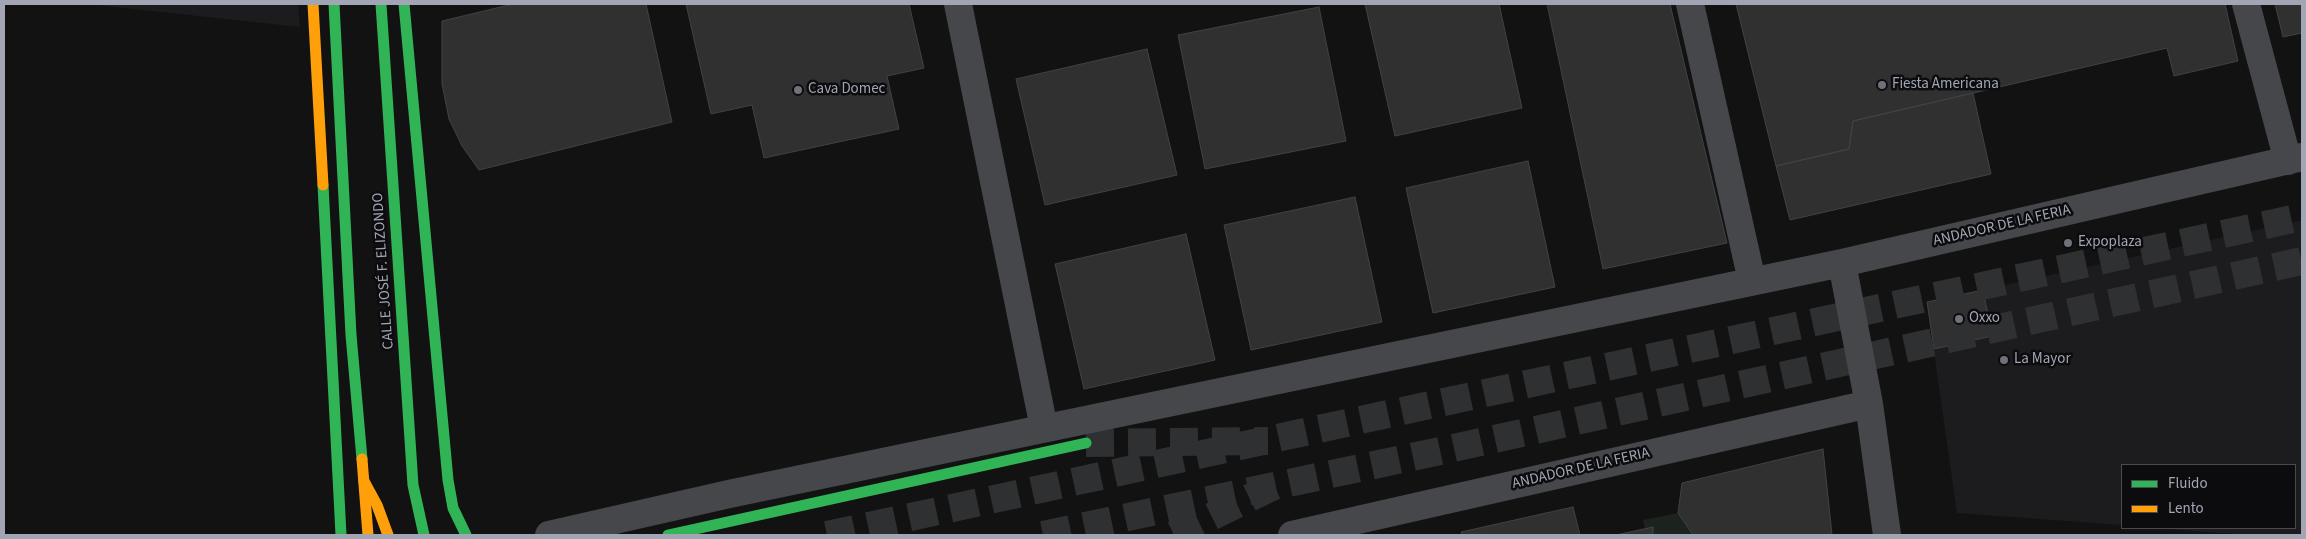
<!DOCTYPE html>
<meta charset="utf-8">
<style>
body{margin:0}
#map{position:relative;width:2306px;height:539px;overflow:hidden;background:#121212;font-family:"Source Sans 3",sans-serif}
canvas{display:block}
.frame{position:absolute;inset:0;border:5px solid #a2a6b4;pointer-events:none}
.legend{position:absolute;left:2121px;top:464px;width:175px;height:65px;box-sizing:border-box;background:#0c0c0e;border:1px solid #484a50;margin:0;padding:6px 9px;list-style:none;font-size:15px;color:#a2a6b4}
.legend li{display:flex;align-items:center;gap:10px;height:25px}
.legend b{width:25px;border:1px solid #484a50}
</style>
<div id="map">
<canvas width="2306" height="539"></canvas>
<div class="frame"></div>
<ul class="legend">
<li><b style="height:6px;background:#30b455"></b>Fluido</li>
<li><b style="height:6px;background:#ff9f0a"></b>Lento</li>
</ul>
</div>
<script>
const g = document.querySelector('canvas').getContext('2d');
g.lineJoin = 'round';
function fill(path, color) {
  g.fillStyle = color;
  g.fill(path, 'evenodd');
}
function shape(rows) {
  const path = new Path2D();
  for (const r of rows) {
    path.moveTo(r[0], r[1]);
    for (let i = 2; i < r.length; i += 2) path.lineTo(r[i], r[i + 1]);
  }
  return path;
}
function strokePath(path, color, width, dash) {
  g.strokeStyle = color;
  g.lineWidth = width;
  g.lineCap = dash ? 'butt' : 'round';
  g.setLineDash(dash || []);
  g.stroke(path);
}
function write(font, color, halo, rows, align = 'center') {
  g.font = font + ' "Source Sans 3",sans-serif';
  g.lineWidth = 5;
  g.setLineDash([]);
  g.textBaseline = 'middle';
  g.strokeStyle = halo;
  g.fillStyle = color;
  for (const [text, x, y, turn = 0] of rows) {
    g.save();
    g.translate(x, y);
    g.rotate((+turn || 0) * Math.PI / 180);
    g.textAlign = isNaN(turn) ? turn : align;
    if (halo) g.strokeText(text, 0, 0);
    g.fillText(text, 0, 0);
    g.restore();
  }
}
fill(shape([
 [87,4,298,4,300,27],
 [2302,220,2302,535,2251,535,2152,528,2295,528,2295,465,2122,465,2122,525,1957,513,1927,302]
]), '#1c1c1e');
fill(shape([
 [1678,513,1693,535,1646,535,1643,520]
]), '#1c221d');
const building = shape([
 [513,4,646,4,672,122,479,170,462,146,449,119,442,84,442,21,513,4],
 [686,4,909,4,924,68,887,76,899,129,764,158,752,105,711,114,686,4],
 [1365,4,1499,4,1522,108,1395,136,1365,4],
 [1547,4,1670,4,1727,243,1603,269,1547,4],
 [1736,4,2225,4,2238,61,2174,76,2167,48,1853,121,1849,149,1776,166,1736,4],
 [2275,4,2302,4,2302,33,2283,37,2275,4],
 [1319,7,1346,141,1205,169,1178,35,1319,7],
 [1147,49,1177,175,1045,205,1016,79,1147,49],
 [1973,93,1991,174,1790,220,1776,166,1849,149,1853,121,1973,93],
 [1528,161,1555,287,1433,313,1406,188,1528,161],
 [1355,197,1382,322,1251,350,1224,225,1355,197],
 [1186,234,1215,360,1084,389,1055,264,1186,234],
 [1983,290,1992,336,1934,349,1927,302,1983,290],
 [1823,449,1832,535,1693,535,1678,513,1682,483,1823,449],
 [1573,507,1580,535,1462,535,1461,532,1573,507],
 [1653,527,1653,535,1616,535,1653,527]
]);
fill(building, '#303031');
strokePath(building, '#404246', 1);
strokePath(shape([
 [1086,443,1268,441],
 [1174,535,1274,486]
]), '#2f3032', 28, [28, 14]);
strokePath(shape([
 [827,535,2302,217],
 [1043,535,1440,451,2302,261]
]), '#2f3032', 28, [28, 14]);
strokePath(shape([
 [958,4,1044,428],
 [1690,4,1752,281],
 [2246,4,2288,161],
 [1842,263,1869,404,1887,535],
 [549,535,729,494,1842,263,2302,157],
 [1292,535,1869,404]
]), '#46474b', 28);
strokePath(shape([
 [381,4,413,485,424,535],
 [404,4,448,480,453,508,466,535],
 [323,185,341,535],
 [668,535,1086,443]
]), '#30b455', 11);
strokePath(shape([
 [313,4,323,185],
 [364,481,377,505,388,535]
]), '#ff9f0a', 11);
strokePath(shape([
 [334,4,351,335,362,459]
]), '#30b455', 11);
strokePath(shape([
 [362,459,368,535]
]), '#ff9f0a', 11);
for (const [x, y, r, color] of [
 [1882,85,5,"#70727b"],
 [798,90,5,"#70727b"],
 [2068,243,5,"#70727b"],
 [1959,319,5,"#70727b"],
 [2004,360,5,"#70727b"]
]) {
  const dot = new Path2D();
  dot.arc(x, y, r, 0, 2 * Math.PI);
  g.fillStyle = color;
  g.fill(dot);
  strokePath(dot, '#0c0c0e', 2);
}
write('15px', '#a2a6b4', '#0c0c0e', [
 ["Fiesta Americana",1892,85],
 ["Cava Domec",808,90],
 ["Expoplaza",2078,243],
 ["Oxxo",1969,319],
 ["La Mayor",2014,360]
], 'left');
write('15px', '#a2a6b4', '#0c0c0e', [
 ["ANDADOR DE LA FERIA",2002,226,-13],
 ["CALLE JOSÉ F. ELIZONDO",384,271,-94],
 ["ANDADOR DE LA FERIA",1581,469,-13]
]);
</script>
